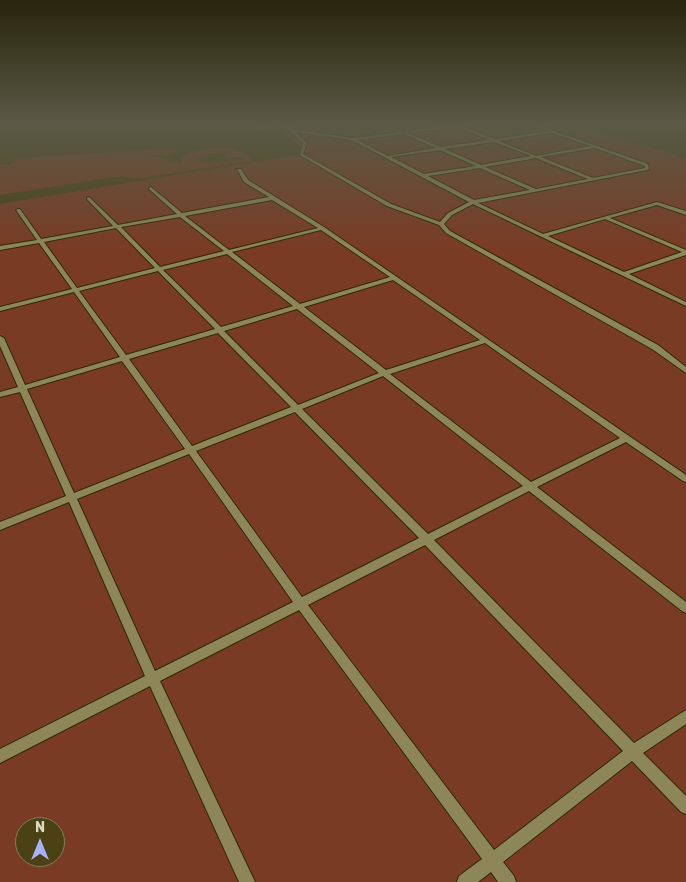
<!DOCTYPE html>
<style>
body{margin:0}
#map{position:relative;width:686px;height:882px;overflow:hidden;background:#4a4215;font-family:Rubik,sans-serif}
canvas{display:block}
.north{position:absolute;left:15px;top:817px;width:50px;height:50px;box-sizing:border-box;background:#4a4215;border:1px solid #847e59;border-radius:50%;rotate:0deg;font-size:14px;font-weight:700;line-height:20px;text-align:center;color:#dbd8c0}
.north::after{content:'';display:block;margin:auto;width:18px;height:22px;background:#a9b0fc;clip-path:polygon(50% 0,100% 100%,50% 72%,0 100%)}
</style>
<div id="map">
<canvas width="686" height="882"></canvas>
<div class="north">N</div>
</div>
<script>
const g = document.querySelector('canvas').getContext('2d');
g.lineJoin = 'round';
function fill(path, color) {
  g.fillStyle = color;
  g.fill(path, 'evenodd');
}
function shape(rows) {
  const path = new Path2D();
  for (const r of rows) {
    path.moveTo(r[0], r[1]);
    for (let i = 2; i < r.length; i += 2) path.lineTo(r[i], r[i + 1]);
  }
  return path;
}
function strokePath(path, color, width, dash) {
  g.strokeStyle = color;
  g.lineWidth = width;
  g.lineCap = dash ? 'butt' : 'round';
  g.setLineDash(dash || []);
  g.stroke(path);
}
fill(shape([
 [276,125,576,125,686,158,686,882,0,882,0,204,307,153],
 [25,827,55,827,55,857,25,857],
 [210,148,229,148,249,155,252,161,142,178,114,177,0,195,0,165,10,165,16,158,170,149,178,150,173,155,145,155,181,163,183,154],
 [229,150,224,154,226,158,241,157,246,160,205,162,196,159,208,156,208,153,219,154]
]), '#7a3b25');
fill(shape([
 [265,126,271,129,257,131,251,127]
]), '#88631b');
const lane = shape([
 [283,125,287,125,292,129,353,138,454,125,466,125,462,126,495,139,548,131,532,125,538,125,648,164,649,169,647,170,478,203,543,234,657,202,686,211,686,215,657,205,610,218,686,250,686,255,629,274,686,302,686,306,473,204,452,215,444,224,450,231,658,345,686,367,686,373,652,349,446,233,439,225,387,206,300,155,303,143,283,125],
 [457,127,490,140,441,147,408,133,457,127],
 [295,132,352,140,469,202,448,213,440,222,391,204,303,154,307,143,295,132],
 [551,133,591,146,536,156,499,141,551,133],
 [404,134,436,148,388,156,357,140,404,134],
 [494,142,531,156,481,165,445,149,494,142],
 [595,148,645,166,645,168,593,178,541,157,595,148],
 [440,150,476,166,424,174,391,157,440,150],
 [536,158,588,179,536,189,485,167,536,158],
 [480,168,530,190,474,200,428,176,480,168],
 [605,219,682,252,624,272,548,236,605,219],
 [237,169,241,169,248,180,324,227,686,475,686,482,683,481,626,442,537,487,686,602,686,613,682,611,529,491,434,540,634,743,686,710,686,724,643,753,686,796,686,814,681,812,632,761,503,862,514,876,516,882,498,882,491,872,478,882,457,882,459,876,482,859,299,610,160,681,255,882,239,882,150,686,0,763,0,749,145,676,69,502,0,530,0,522,66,496,20,392,0,397,0,392,18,387,0,346,0,336,4,338,25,385,120,357,74,292,0,311,0,307,72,289,39,243,0,250,0,246,37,240,16,210,18,209,20,209,41,239,113,226,87,199,87,198,89,197,118,225,177,214,149,189,149,188,151,187,182,213,269,197,244,182,237,169],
 [272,200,318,228,229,250,185,216,272,200],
 [180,217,224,251,160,267,121,227,180,217],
 [116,228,155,268,77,288,44,242,116,228],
 [321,230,390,277,300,304,232,252,321,230],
 [227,254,293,306,221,327,163,270,227,254],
 [158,271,215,329,126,355,79,291,158,271],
 [393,280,480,340,386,370,304,307,393,280],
 [297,309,379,373,298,405,224,331,297,309],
 [218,333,291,407,192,446,129,359,218,333],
 [485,343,620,438,531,482,390,374,485,343],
 [122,361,185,449,74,493,27,389,122,361],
 [383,376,523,486,428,534,302,409,383,376],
 [295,412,419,538,302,597,196,451,295,412],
 [189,454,293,602,155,671,77,499,189,454],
 [425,545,623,751,494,850,308,605,425,545]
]);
strokePath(lane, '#2e2906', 2);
fill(lane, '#8d8658');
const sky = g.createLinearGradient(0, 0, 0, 249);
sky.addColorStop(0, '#29240c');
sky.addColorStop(0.5, '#5a5a46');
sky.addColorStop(1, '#5a5a4600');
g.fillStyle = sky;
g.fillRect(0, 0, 686, 249);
</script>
